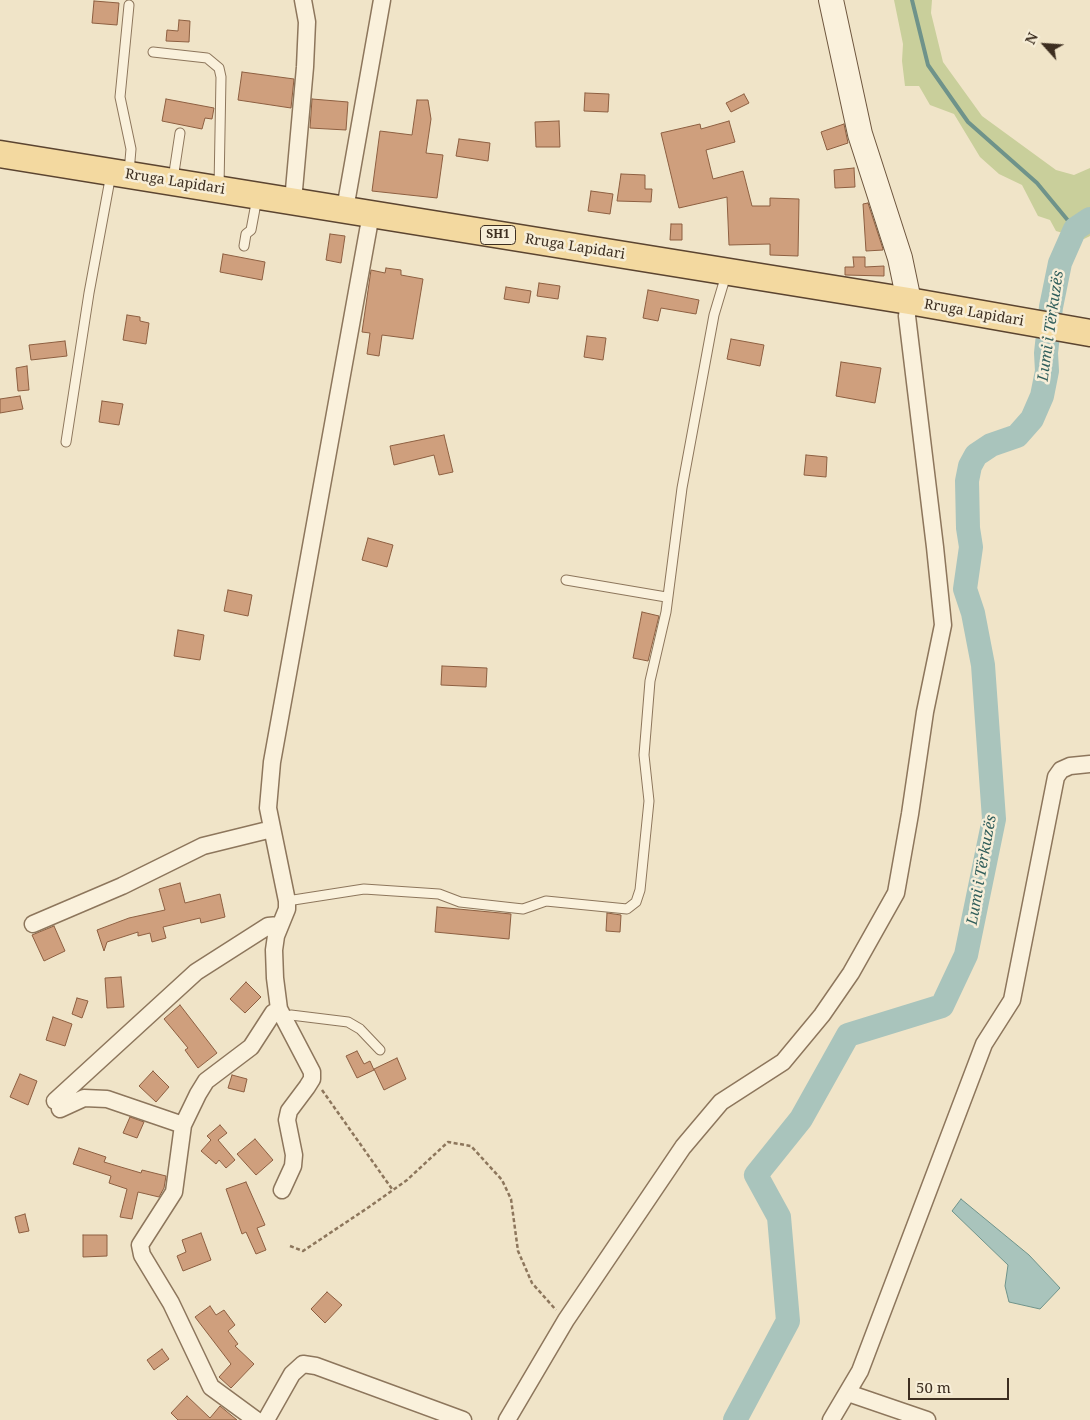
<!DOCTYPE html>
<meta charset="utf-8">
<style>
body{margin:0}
#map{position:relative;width:1090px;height:1420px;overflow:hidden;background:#f0e4c8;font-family:"Noto Serif",serif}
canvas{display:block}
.north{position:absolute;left:1020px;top:20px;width:50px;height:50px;-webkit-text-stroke:4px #f7eed8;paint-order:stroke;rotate:296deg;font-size:14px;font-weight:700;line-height:20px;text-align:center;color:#3d2e20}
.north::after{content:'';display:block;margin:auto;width:18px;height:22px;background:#3d2e20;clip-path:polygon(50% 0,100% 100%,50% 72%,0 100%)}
.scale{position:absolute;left:908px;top:1378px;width:101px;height:22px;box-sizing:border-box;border:2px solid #3d2e20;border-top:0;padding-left:6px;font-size:15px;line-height:18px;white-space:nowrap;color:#3d2e20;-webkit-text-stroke:4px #f7eed8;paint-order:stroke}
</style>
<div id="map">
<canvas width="1090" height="1420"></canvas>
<div class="north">N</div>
<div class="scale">50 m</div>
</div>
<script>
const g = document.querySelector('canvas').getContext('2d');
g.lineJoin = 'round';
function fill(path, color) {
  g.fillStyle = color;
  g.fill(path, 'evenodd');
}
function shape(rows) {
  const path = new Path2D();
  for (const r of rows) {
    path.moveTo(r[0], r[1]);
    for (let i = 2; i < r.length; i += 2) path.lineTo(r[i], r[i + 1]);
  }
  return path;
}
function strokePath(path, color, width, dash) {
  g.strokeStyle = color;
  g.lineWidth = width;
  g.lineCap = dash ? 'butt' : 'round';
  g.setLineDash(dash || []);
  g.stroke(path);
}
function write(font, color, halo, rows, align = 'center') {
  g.font = font + ' "Noto Serif",serif';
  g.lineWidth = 5;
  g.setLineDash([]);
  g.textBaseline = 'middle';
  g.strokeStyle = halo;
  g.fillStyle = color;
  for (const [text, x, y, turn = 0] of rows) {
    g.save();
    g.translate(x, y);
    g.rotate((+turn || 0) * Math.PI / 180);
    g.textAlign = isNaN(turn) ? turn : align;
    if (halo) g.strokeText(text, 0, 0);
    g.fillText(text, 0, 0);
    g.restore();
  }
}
fill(shape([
 [894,0,932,0,931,13,943,62,982,116,1056,170,1074,175,1090,168,1090,236,1084,239,1056,231,1050,220,1038,216,1022,185,999,174,980,157,954,114,930,105,919,86,905,86,902,61,903,44]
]), '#c9cf9b');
const water = shape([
 [961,1199,1029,1255,1060,1288,1040,1309,1009,1302,1005,1286,1008,1265,952,1211,961,1199]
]);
fill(water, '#a9c4bc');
strokePath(water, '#6f938a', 1);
strokePath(shape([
 [912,0,928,65,968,122,1037,183,1075,229]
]), '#6f938a', 4);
strokePath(shape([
 [735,1420,788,1321,779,1217,756,1175,801,1119,848,1035,942,1006,966,955,994,819,983,665,973,613,965,589,971,547,968,528,967,481,970,466,976,455,991,445,1017,436,1032,419,1042,396,1047,371,1046,353,1051,307,1060,263,1075,229,1090,219]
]), '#a9c4bc', 24);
const building = shape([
 [94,1,119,3,117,25,92,23,94,1],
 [179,20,190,21,189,42,166,41,167,30,178,31,179,20],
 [242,72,294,79,291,108,238,100,242,72],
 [585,93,609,94,608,112,584,111,585,93],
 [744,94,749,103,731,112,726,103,744,94],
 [166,99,214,108,212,119,205,118,202,129,162,121,166,99],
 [312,99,348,102,346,130,310,128,312,99],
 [417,100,428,100,431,119,426,153,443,155,437,198,372,191,380,131,412,135,417,100],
 [559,121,560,147,536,147,535,122,559,121],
 [729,121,735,142,706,150,713,179,743,171,752,206,770,206,770,198,799,199,798,256,770,255,770,244,729,245,727,197,679,208,661,133,700,124,701,129,729,121],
 [844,124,848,143,827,150,821,132,844,124],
 [459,139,490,143,488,161,456,156,459,139],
 [854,168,855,187,835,188,834,170,854,168],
 [621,174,645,175,645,189,652,189,651,202,617,201,621,174],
 [591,191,613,194,610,214,588,211,591,191],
 [868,203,883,249,883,250,866,251,863,204,868,203],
 [671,224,682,224,682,240,670,240,671,224],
 [330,234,345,236,341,263,326,260,330,234],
 [223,254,265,262,262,280,220,272,223,254],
 [853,257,865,257,865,267,884,266,884,276,845,275,845,267,854,267,853,257],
 [386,268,401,270,401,275,423,279,413,339,382,335,379,356,367,354,370,333,362,332,371,270,385,273,386,268],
 [539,283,560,286,558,299,537,296,539,283],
 [506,287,531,291,529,303,504,299,506,287],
 [648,290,699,300,696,314,661,308,658,321,643,318,648,290],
 [127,315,140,317,140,321,149,323,146,344,123,340,127,315],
 [587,336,606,338,603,360,584,357,587,336],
 [731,339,764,345,760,366,727,359,731,339],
 [65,341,67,356,31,360,29,345,65,341],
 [841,362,881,368,875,403,836,396,841,362],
 [27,366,29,390,18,391,16,368,27,366],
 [20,396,23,409,0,413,0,399,20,396],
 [102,401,123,404,119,425,99,422,102,401],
 [444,435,453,472,439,475,434,455,394,465,390,446,444,435],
 [806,455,827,457,826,477,804,475,806,455],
 [368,538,393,545,387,567,362,560,368,538],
 [228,590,252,595,248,616,224,611,228,590],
 [642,612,659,616,648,661,633,658,642,612],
 [178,630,204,635,200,660,174,656,178,630],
 [442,666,487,668,486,687,441,685,442,666],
 [180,883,185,903,220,894,225,917,201,923,200,918,163,927,166,938,152,942,150,933,138,936,138,932,107,942,104,951,97,930,129,918,165,910,159,889,180,883],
 [437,907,511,914,509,939,435,932,437,907],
 [607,913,621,915,620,932,606,931,607,913],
 [54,926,65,951,44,961,32,935,54,926],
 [121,977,124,1007,107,1008,105,978,121,977],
 [246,982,261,997,245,1013,230,999,246,982],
 [77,998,88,1001,82,1018,72,1014,77,998],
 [180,1005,217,1053,198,1068,185,1050,188,1048,164,1019,180,1005],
 [53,1017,72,1024,65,1046,46,1040,53,1017],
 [357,1051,364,1064,370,1061,374,1070,357,1078,346,1056,357,1051],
 [397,1058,406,1079,384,1090,374,1069,397,1058],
 [153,1071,169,1087,156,1102,139,1086,153,1071],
 [20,1074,37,1081,28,1105,10,1097,20,1074],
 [232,1075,247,1079,244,1092,228,1088,232,1075],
 [130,1117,144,1122,137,1138,123,1133,130,1117],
 [220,1125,227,1133,218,1140,235,1160,226,1168,219,1160,216,1164,201,1151,211,1140,207,1136,220,1125],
 [255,1139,273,1160,256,1175,237,1154,255,1139],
 [79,1148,106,1157,104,1162,141,1173,142,1170,166,1176,164,1188,159,1197,138,1192,132,1219,120,1217,127,1189,109,1183,111,1176,73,1164,79,1148],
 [246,1182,265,1225,257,1228,266,1250,256,1254,246,1232,242,1234,226,1189,246,1182],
 [25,1214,29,1231,19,1233,15,1217,25,1214],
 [201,1233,211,1260,183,1271,177,1256,186,1252,182,1240,201,1233],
 [83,1235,107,1235,107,1256,83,1257,83,1235],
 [327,1292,342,1305,325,1323,311,1309,327,1292],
 [210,1306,216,1315,224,1310,235,1325,228,1331,238,1344,235,1346,254,1364,231,1388,219,1377,231,1364,195,1317,210,1306],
 [162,1349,169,1359,154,1370,147,1360,162,1349],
 [187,1396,210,1418,220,1406,237,1420,178,1420,171,1413,187,1396]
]);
fill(building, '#cf9f7d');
strokePath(building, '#8d5f41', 1);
const lane = shape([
 [153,52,207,58,219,68,221,77,219,187],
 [129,172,131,149,120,97,129,5],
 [173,179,180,133],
 [244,246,246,234,251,230,257,198],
 [66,442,89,293,111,174],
 [566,580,666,597],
 [287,901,364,889,439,894,460,902,523,909,546,901,627,909,636,902,640,890,649,801,644,755,650,681,666,612,682,488,714,315,726,275],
 [283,1017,291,1015,348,1022,360,1029,380,1050]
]);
const street = shape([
 [293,201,305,67,307,22,303,0],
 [345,209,382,0],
 [33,924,122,886,203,846,272,829],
 [279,1009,312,1072,312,1079,307,1087,289,1111,287,1120,294,1155,293,1166,282,1190],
 [55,1101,196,972,268,926,279,925],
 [60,1109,84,1098,107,1099,183,1125],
 [848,1393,927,1420],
 [256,1420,211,1387,171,1303,142,1255,140,1245,174,1192,183,1125,198,1094,206,1081,251,1047,273,1013,279,1009,275,978,274,950,276,936,287,909,287,901,268,808,272,762,371,214],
 [266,1420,292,1374,303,1364,316,1366,463,1420],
 [507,1420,566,1320,683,1147,721,1102,783,1062,822,1015,851,973,896,893,910,814,925,712,943,625,935,547,907,316,909,301],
 [831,1420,860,1371,984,1044,1012,1000,1056,777,1061,770,1070,766,1090,764]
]);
const secondary = shape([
 [831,0,860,134,900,258,909,301]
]);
const primary = shape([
 [0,154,909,301,1090,333]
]);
strokePath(lane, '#8d765c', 11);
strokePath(street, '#8d765c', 19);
strokePath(secondary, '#6f573f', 26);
strokePath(primary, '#5b4430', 29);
strokePath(shape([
 [322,1090,392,1189],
 [290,1246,303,1251,369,1207,407,1180,448,1142,471,1146,502,1180,511,1199,518,1251,532,1283,556,1310]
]), '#8d765c', 2.5, [4, 2.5]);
strokePath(lane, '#faf1dc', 9);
strokePath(street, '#faf1dc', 16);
strokePath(secondary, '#faf1dc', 24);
strokePath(primary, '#f3d9a0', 26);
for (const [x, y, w] of [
 [498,235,35]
]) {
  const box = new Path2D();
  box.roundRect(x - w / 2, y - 9.5, w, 19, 4);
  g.fillStyle = '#f7eed8';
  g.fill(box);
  strokePath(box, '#3d2e20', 1);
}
write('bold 12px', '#3d2e20', null, [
 ["SH1",498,235]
]);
write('14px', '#3d2e20', '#f7eed8', [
 ["Rruga Lapidari",175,182,9],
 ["Rruga Lapidari",575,247,9],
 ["Rruga Lapidari",974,313,10]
]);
write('italic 15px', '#2f5d5a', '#f7eed8', [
 ["Lumi i Tërkuzës",1051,326,-82],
 ["Lumi i Tërkuzës",982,870,-80]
]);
</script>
